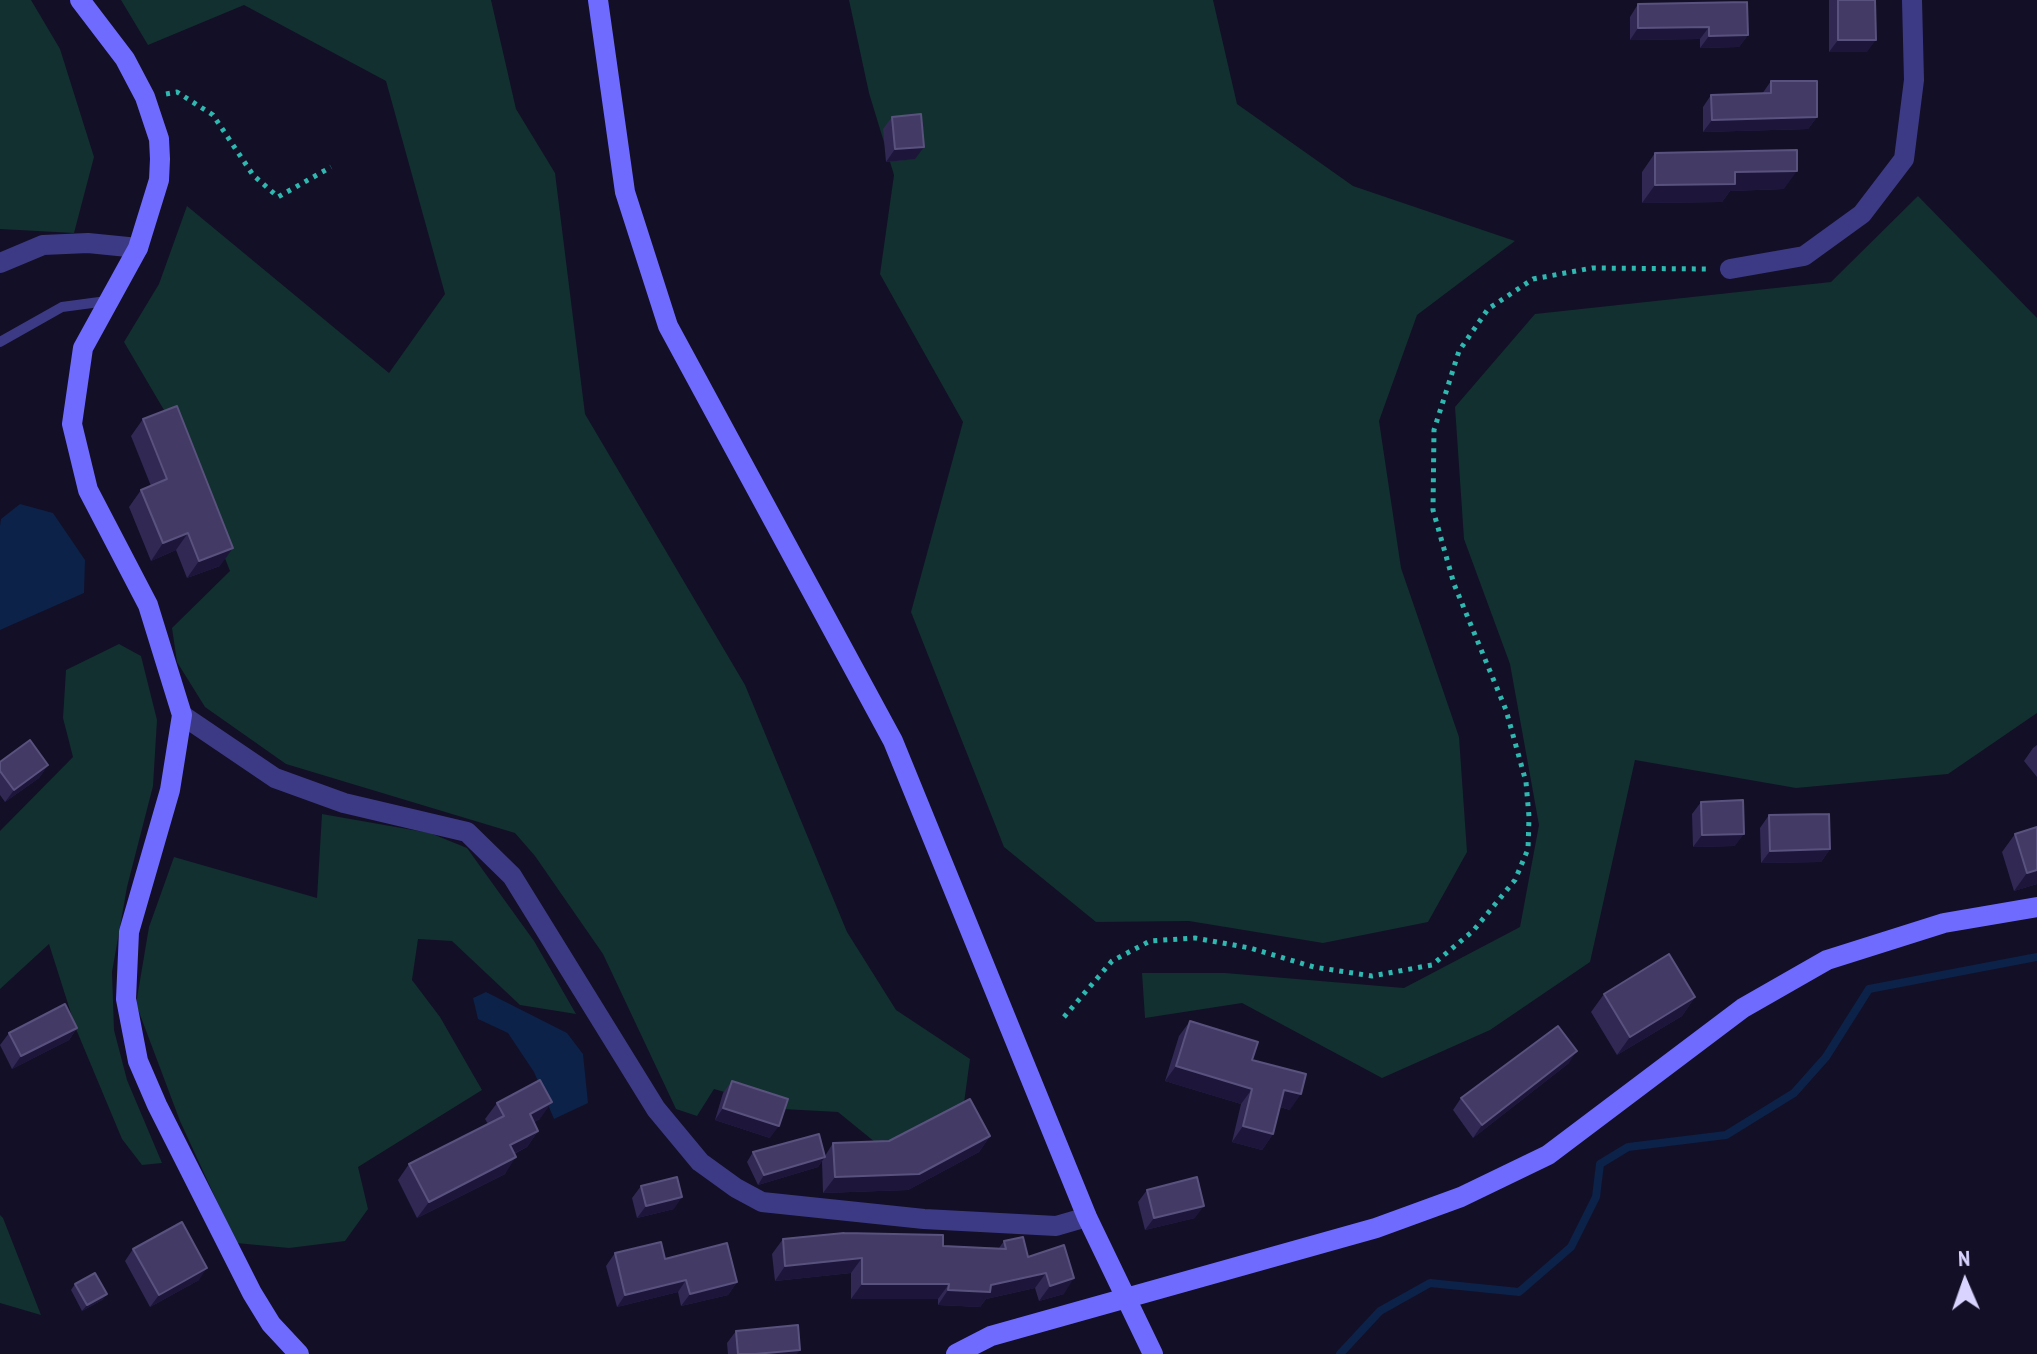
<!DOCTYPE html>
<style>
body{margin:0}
#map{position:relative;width:2037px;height:1354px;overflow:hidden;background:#130f26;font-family:"PT Sans Narrow",sans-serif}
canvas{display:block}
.north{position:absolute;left:1925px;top:1242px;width:80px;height:80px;-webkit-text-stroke:6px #130f26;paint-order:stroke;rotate:358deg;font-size:22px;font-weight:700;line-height:32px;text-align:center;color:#d9d4ff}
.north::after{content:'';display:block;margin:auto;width:28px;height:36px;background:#d9d4ff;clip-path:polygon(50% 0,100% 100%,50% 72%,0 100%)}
</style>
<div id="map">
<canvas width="2037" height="1354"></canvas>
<div class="north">N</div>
</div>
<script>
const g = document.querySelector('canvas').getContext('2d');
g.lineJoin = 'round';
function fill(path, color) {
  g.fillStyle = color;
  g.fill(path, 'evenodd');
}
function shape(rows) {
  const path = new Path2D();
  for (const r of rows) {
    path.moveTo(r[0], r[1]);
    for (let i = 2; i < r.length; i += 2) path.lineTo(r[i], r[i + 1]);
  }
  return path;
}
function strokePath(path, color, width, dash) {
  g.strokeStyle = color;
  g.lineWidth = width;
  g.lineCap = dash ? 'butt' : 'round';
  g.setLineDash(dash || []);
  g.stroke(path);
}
fill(shape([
 [0,0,31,0,60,49,94,157,74,233,0,229],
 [121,0,491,0,516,109,555,173,585,414,745,685,847,932,896,1010,970,1059,964,1103,881,1147,838,1112,783,1109,714,1089,697,1116,676,1109,603,954,535,856,515,833,286,764,205,707,177,662,172,628,230,571,171,422,124,342,159,284,187,206,389,373,445,294,386,81,244,5,148,45],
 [849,0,1213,0,1237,104,1353,186,1515,241,1417,315,1379,421,1401,568,1459,737,1467,852,1428,922,1323,943,1189,921,1096,922,1004,847,911,612,963,422,880,274,894,175,869,93],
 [1918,196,2037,318,2037,713,1948,774,1796,788,1635,760,1590,962,1490,1030,1382,1078,1242,1003,1145,1018,1142,973,1225,973,1404,988,1520,927,1539,825,1510,664,1464,539,1455,407,1535,314,1831,282],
 [119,644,141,656,157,720,153,786,127,887,112,972,114,1030,127,1080,162,1163,142,1165,122,1139,76,1029,49,944,0,989,0,831,73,757,63,718,66,670],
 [322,814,430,833,467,848,534,941,576,1014,520,1005,452,941,418,939,412,980,440,1017,482,1090,358,1167,368,1209,345,1241,289,1248,236,1243,180,1121,136,1004,149,927,174,857,317,898],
 [0,1215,3,1218,41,1315,0,1303]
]), '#12302f');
fill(shape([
 [20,504,53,513,85,560,84,593,0,630,0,526,1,519],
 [486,992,567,1033,583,1054,588,1103,554,1119,534,1072,508,1033,478,1019,473,998]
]), '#0c2248');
strokePath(shape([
 [1340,1354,1380,1311,1430,1283,1519,1292,1571,1247,1596,1197,1600,1164,1628,1147,1726,1135,1794,1093,1826,1057,1869,989,2037,957]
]), '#0c2248', 8);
strokePath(shape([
 [166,94,177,92,213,115,253,175,278,197,331,167],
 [1064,1017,1112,961,1150,941,1195,938,1250,948,1314,967,1372,976,1432,965,1473,931,1515,880,1528,849,1529,817,1526,782,1506,710,1454,584,1433,510,1434,430,1459,351,1488,309,1533,279,1592,268,1709,269]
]), '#2fb8b0', 5, [4, 6]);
strokePath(shape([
 [0,342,62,307,107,301]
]), '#3d3a85', 10);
strokePath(shape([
 [0,263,43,245,88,243,138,248],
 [1730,269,1804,256,1862,214,1904,159,1914,80,1912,0],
 [182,715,275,778,344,803,467,832,512,876,656,1109,700,1162,736,1188,762,1202,924,1219,1056,1226,1087,1217]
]), '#3d3a85', 20);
strokePath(shape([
 [80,0,125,59,145,97,159,139,160,159,159,180,138,248,83,348,72,424,88,490,148,605,182,715,170,790,129,932,126,999,138,1061,157,1105,252,1293,271,1324,299,1354],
 [598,0,625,192,668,326,893,741,1087,1217,1153,1354],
 [956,1354,991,1336,1376,1228,1461,1197,1548,1155,1743,1008,1827,960,1944,923,2037,907]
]), '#6f6bff', 20);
fill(shape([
 [1829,0,1885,0,1875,0,1867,52,1829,52],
 [1638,4,1748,35,1739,47,1700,48,1700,39,1630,40,1630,17],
 [1771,81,1817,117,1808,129,1703,132,1703,107,1711,95,1762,94],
 [892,117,915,159,886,162,883,129],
 [1655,153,1784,189,1730,191,1722,202,1642,203,1642,172],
 [143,419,220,566,187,578,176,550,151,561,129,507,141,490,151,486,131,436],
 [2037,745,2037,777,2024,761,2033,748],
 [0,762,48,765,39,778,5,802,0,795],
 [1701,802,1735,846,1693,847,1692,814],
 [1769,815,1830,849,1821,862,1761,863,1760,828],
 [2037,827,2037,884,2014,891,2002,852,2015,834],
 [1604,994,1695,997,1682,1016,1617,1055,1591,1012],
 [1190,1021,1252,1060,1290,1110,1280,1107,1273,1134,1262,1150,1232,1142,1241,1104,1165,1081,1179,1036],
 [77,1028,69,1040,12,1069,0,1045,9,1033],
 [1569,1063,1473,1138,1453,1110,1461,1098],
 [732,1081,770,1138,715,1120,723,1093],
 [497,1103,540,1119,534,1122,538,1131,527,1147,514,1154,505,1174,417,1218,398,1180,409,1164,488,1124,485,1119],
 [990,1136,979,1152,908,1190,823,1193,822,1161,818,1167,758,1185,747,1162,753,1152,825,1156,833,1143],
 [641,1186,674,1209,637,1218,632,1198],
 [1147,1190,1195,1218,1145,1230,1138,1202],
 [783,1239,999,1248,1004,1241,1028,1257,1064,1245,1064,1294,1039,1301,1035,1288,986,1299,980,1307,938,1305,938,1299,851,1299,851,1273,775,1281,772,1254],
 [133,1249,199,1280,150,1307,125,1261],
 [615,1253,665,1259,737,1282,728,1295,681,1306,678,1292,617,1307,606,1266],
 [75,1284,107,1294,102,1300,82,1311,71,1290],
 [736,1331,797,1354,728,1354,727,1343]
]), '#312854');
fill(shape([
 [1709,27,1700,39,1630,40,1638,28],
 [1748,35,1739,47,1700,48,1709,36],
 [1838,40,1876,40,1867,52,1829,52],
 [1817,117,1808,129,1703,132,1712,120],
 [924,147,915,159,886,162,895,149],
 [1797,171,1784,189,1730,191,1722,202,1642,203,1655,185,1735,172],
 [188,533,176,550,151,561,163,543],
 [233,548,220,566,187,578,199,561],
 [48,765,39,778,5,802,14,790],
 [1744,834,1735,846,1693,847,1702,835],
 [1830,849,1821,862,1761,863,1770,851],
 [2037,870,2037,884,2014,891,2027,873],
 [1695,997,1682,1016,1617,1055,1630,1037],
 [77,1028,69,1040,12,1069,21,1056],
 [1577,1051,1569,1063,1473,1138,1482,1125],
 [1176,1066,1252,1089,1241,1104,1165,1081],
 [1284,1090,1301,1094,1290,1110,1274,1105],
 [552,1102,540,1119,518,1130,530,1114],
 [723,1108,779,1126,770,1138,715,1120],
 [1243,1126,1273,1134,1262,1150,1232,1142],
 [538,1131,527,1147,498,1161,510,1145],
 [990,1136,979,1152,908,1190,823,1193,835,1177],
 [516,1157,505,1174,417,1218,429,1202],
 [825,1157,818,1167,758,1185,764,1175],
 [682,1197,674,1209,637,1218,646,1206],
 [1204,1206,1195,1218,1145,1230,1154,1218],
 [862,1258,851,1273,775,1281,785,1266],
 [207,1268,199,1280,150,1307,159,1295],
 [1046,1273,1035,1288,986,1299,980,1307,938,1305,948,1290,991,1285],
 [1074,1278,1064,1294,1039,1301,1050,1286],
 [686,1280,678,1292,617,1307,625,1295],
 [737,1282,728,1295,681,1306,690,1294],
 [862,1284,949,1284,938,1299,851,1299],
 [107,1294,102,1300,82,1311,87,1305],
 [800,1350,797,1354,755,1354]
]), '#1d163a');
const building = shape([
 [1838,0,1875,0,1876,40,1838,40,1838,0],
 [1747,2,1748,35,1709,36,1709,27,1638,28,1638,4,1747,2],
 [1771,81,1817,81,1817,117,1712,120,1711,95,1771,93,1771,81],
 [921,114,924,147,895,149,892,117,921,114],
 [1797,150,1797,171,1735,172,1735,184,1655,185,1655,153,1797,150],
 [177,406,233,548,199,561,188,533,163,543,141,490,167,479,143,419,177,406],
 [30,740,48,765,14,790,0,771,0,762,30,740],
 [1743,800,1744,834,1702,835,1701,802,1743,800],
 [1829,814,1830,849,1770,851,1769,815,1829,814],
 [2037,827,2037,870,2027,873,2015,834,2037,827],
 [1669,954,1695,997,1630,1037,1604,994,1669,954],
 [65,1004,77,1028,21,1056,9,1033,65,1004],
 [1190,1021,1258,1042,1252,1060,1306,1074,1301,1094,1284,1090,1273,1134,1243,1126,1252,1089,1176,1066,1190,1021],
 [1558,1026,1577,1051,1482,1125,1461,1098,1558,1026],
 [540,1080,552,1102,530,1114,538,1131,510,1145,516,1157,429,1202,409,1164,504,1116,497,1103,540,1080],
 [732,1081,788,1099,779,1126,723,1108,732,1081],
 [970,1099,990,1136,919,1174,835,1177,833,1143,889,1141,970,1099],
 [819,1134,825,1157,764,1175,753,1152,819,1134],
 [677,1177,682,1197,646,1206,641,1186,677,1177],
 [1197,1177,1204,1206,1154,1218,1147,1190,1197,1177],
 [182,1222,207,1268,159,1295,133,1249,182,1222],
 [844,1233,943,1235,943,1246,1006,1249,1004,1241,1023,1237,1028,1257,1064,1245,1074,1278,1050,1286,1046,1273,991,1285,990,1292,948,1290,949,1284,862,1284,862,1258,785,1266,783,1239,844,1233],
 [661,1242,665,1259,727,1243,737,1282,690,1294,686,1280,625,1295,615,1253,661,1242],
 [95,1273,107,1294,87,1305,75,1284,95,1273],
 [798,1325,800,1350,755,1354,738,1354,736,1331,798,1325]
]);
fill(building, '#433a66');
strokePath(building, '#5a527e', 2);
</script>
